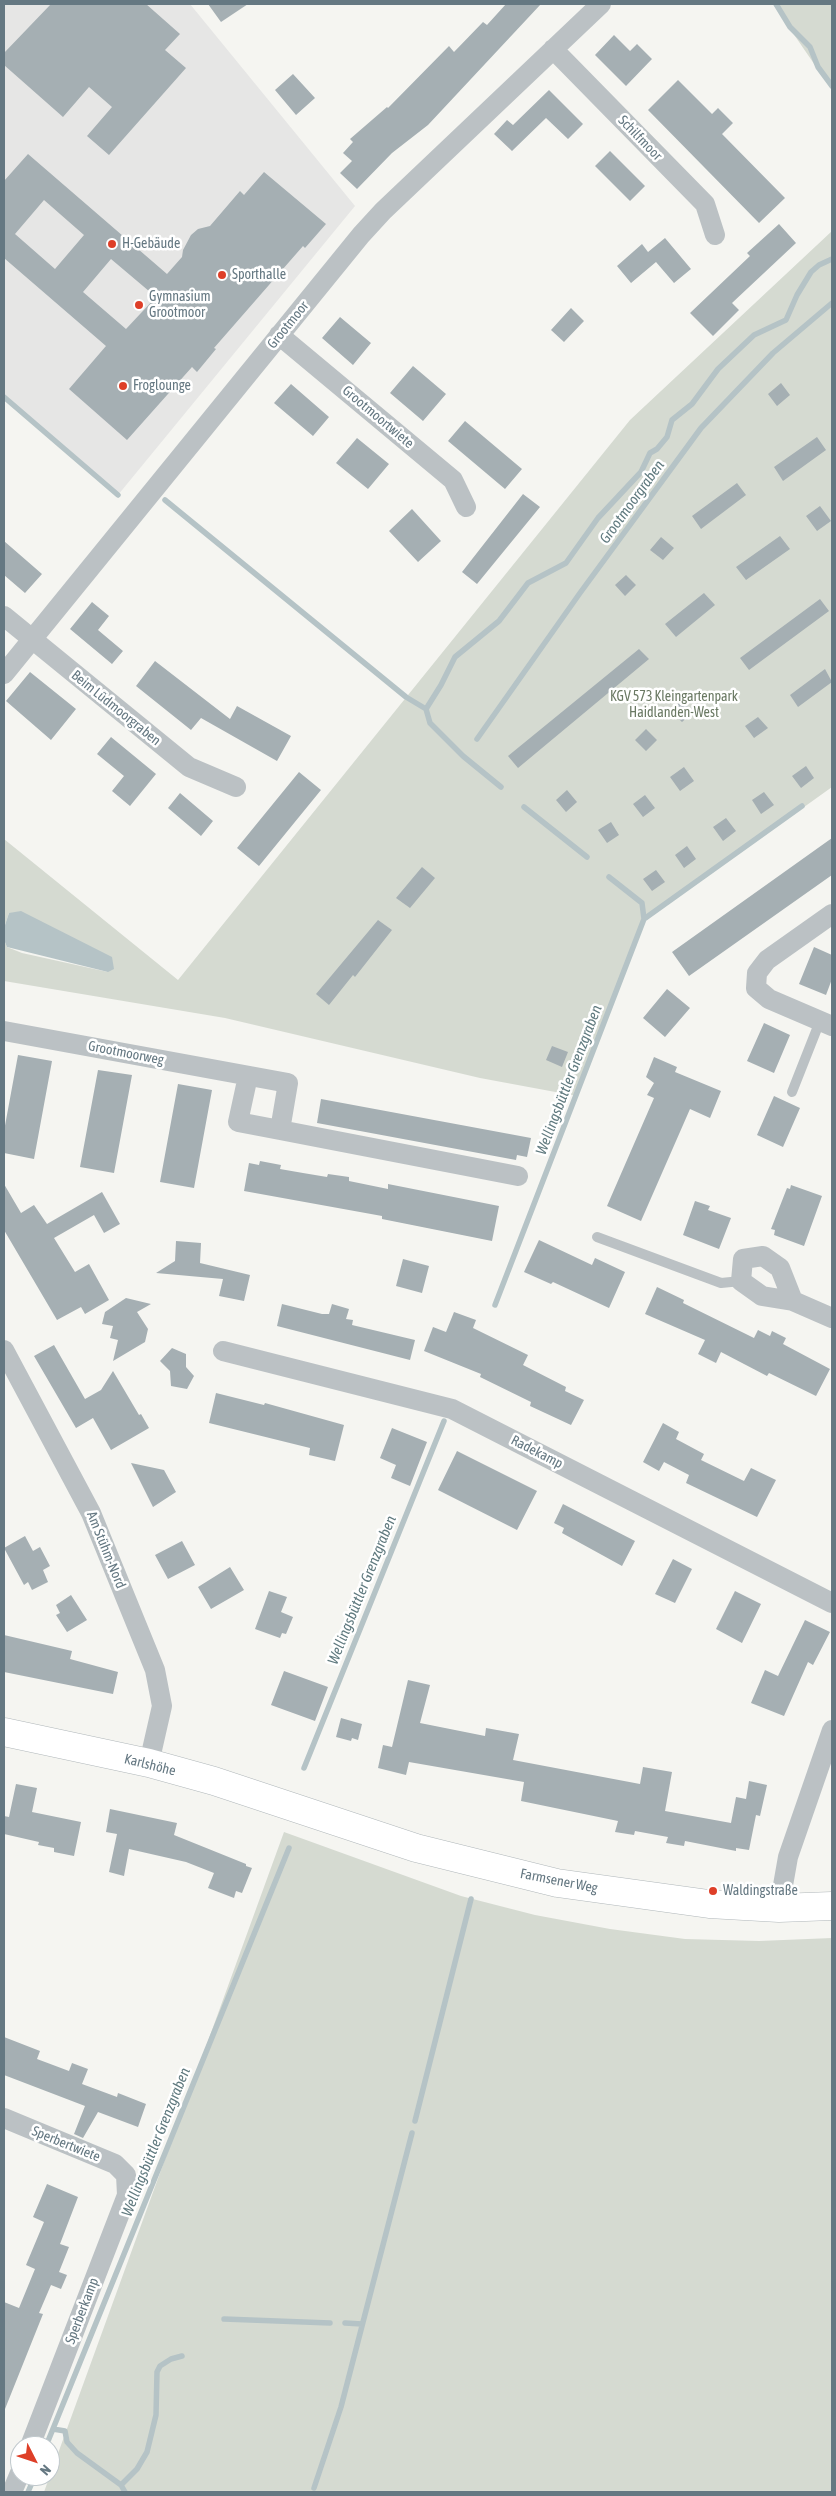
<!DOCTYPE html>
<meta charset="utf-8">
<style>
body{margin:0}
#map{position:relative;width:836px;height:2496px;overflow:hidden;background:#f5f5f1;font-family:"Asap Condensed",sans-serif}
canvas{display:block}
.frame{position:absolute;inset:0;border:5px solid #657882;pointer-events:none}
.north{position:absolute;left:10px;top:2436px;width:50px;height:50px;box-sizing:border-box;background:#fff;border:1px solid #c1c9cd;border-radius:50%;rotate:131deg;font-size:14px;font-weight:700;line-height:20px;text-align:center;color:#657882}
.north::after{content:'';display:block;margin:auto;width:18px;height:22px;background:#de3f28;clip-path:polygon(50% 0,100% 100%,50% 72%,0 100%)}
</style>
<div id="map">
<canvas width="836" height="2496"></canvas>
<div class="frame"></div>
<div class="north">N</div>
</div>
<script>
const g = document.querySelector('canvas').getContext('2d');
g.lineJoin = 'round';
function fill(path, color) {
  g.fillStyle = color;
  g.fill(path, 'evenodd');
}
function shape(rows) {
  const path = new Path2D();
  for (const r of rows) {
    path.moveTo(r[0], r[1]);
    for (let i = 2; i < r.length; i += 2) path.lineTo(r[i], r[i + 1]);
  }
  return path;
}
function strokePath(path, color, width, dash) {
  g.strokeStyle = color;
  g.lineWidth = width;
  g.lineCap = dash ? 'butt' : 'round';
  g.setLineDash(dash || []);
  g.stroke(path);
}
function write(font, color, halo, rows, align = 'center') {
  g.font = font + ' "Asap Condensed",sans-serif';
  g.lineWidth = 5;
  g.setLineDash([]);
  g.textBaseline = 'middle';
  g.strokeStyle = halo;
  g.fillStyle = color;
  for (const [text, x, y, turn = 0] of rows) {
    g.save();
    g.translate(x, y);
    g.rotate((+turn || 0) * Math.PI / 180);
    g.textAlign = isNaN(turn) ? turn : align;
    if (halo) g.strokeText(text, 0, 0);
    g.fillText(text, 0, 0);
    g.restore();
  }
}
fill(shape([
 [4,4,190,4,355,206,118,495,4,397]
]), '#e6e6e5');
fill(shape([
 [773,4,832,4,832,90],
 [832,231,832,787,645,921,577,1096,480,1078,225,1018,4,981,4,940,7,947,22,953,108,972,9,913,4,928,4,839,178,980,630,420],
 [284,1832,461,1896,535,1915,610,1929,685,1939,759,1941,832,1938,832,2492,44,2492]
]), '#d5dad1');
fill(shape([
 [21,911,112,957,114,969,108,972,7,947,4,940,4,928,9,913]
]), '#b5c3c6');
strokePath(shape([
 [776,4,790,27,810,47,818,67,832,86],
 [4,397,118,495],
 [165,500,406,697,426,709,430,723,463,756,501,787],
 [426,709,441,685,455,657,499,621,528,583,566,563,598,518,641,472,650,453,657,449,667,437,672,420,692,404,718,369,754,335,786,320,797,295,811,272,819,265,832,259],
 [477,739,580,593,701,428,773,353,832,303],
 [524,807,587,857],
 [644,919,802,806],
 [495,1305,644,919,642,903,609,877],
 [304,1768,444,1421],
 [415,2121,471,1899],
 [224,2319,330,2323],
 [345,2323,362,2324],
 [53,2429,65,2431,67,2442,77,2453,121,2485,125,2492],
 [46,2446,289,1848],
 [121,2485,137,2469,147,2452,156,2415,157,2372,160,2366,171,2359,182,2356],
 [314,2488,341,2407,412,2133],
 [28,2492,35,2476]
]), '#b5c3c6', 5.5);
fill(shape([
 [51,4,146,4,180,34,165,50,186,68,109,155,87,136,112,107,89,87,63,117,4,65,4,53],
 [208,4,248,4,221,22],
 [506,4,541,4,428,125,392,153,357,189,340,173,352,161,343,153,353,142,350,139,387,107,388,108,449,46,454,52,483,22,487,25],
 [614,35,630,51,637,44,652,59,626,86,595,55],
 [293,74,315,98,296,115,275,90],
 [678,80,712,114,718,108,733,123,722,134,785,198,759,223,648,110],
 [549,90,583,124,568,139,546,118,512,151,494,134,507,120,513,125],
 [610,151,645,186,630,201,595,166],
 [28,154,167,274,182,257,183,250,191,235,198,229,210,226,240,191,244,195,264,172,326,224,305,248,303,246,214,348,216,349,197,372,192,367,127,440,69,389,106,346,4,258,4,181],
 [44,200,84,235,55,269,15,234],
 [111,259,156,297,126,329,83,292],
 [779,224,796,243,732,303,739,310,713,336,690,313,750,256,747,253],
 [665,238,691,269,674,283,656,262,631,283,617,266,642,244,648,252],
 [571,308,584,321,564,342,551,330],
 [340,317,371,343,353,365,322,338],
 [413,366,446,394,423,421,390,393],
 [781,383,790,395,777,406,768,394],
 [291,384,329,417,313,436,274,403],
 [465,421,522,469,505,489,448,441],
 [817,437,826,450,783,481,774,467],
 [357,438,389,464,368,489,336,463],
 [737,483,746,495,701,529,692,516],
 [523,494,540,507,477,584,462,572],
 [820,506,831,521,817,531,806,516],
 [412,509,441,541,418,562,389,531],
 [780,536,790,549,746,580,736,567],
 [661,537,674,548,663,560,650,550],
 [4,541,42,574,25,593,4,575],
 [626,575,636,585,625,596,615,585],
 [704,593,715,605,676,637,665,624],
 [820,599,829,611,749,670,740,658],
 [92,602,109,616,98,630,123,651,112,664,70,629],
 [639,649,649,659,518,768,508,756],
 [155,661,230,719,237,706,291,736,277,761,201,718,191,730,136,686],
 [825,669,832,682,798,707,790,695],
 [30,672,76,709,51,740,6,701],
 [682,700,693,712,682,722,671,711],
 [758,717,768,728,754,738,745,726],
 [646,729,657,740,646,751,635,740],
 [111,737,156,774,130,806,112,791,124,776,97,754],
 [806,766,814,778,801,788,792,776],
 [684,767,694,781,680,791,670,777],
 [299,772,321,790,259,866,237,848],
 [567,790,577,802,566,812,556,800],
 [764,792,774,805,761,814,752,800],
 [180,793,213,821,201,836,168,808],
 [645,795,655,808,643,817,633,804],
 [726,818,736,831,723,841,713,827],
 [611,822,619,835,607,843,598,830],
 [832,838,832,875,689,976,672,952],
 [687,846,696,859,684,868,675,855],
 [422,867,435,878,410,908,396,898],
 [656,870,665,882,652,891,643,879],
 [378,920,392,930,355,977,353,975,329,1005,316,994],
 [814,947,832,955,832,979,826,995,799,984],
 [667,989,690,1008,665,1037,643,1018],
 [764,1023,790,1035,774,1073,747,1061],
 [552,1046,568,1052,562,1067,546,1060],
 [18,1055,52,1061,34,1159,4,1153,4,1131],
 [654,1057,677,1067,675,1072,721,1091,710,1118,690,1109,641,1221,607,1206,654,1098,647,1095,654,1083,646,1077],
 [98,1070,132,1075,114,1173,80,1167],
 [178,1084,212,1090,194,1188,160,1182],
 [774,1096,800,1108,783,1147,757,1135],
 [321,1099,531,1138,527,1157,517,1155,516,1160,317,1123],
 [260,1161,281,1165,280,1169,303,1173,327,1177,328,1174,349,1177,349,1181,388,1189,388,1184,499,1206,492,1241,382,1219,382,1216,244,1191,249,1163,259,1165],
 [4,1184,21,1213,34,1205,47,1224,102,1192,120,1224,104,1233,94,1215,54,1238,75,1272,89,1264,109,1300,85,1314,81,1307,57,1320,4,1230],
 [791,1185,822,1196,804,1246,774,1235,775,1230,771,1229,787,1188,790,1189],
 [695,1201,710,1206,708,1210,731,1218,719,1249,683,1235],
 [539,1240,592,1265,595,1258,625,1272,609,1308,553,1282,551,1284,524,1272],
 [176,1241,201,1243,200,1263,250,1275,244,1301,219,1296,223,1279,156,1273,175,1261],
 [403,1259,429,1266,422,1293,396,1286],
 [657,1287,684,1300,683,1303,754,1338,758,1330,770,1336,772,1331,786,1338,783,1344,830,1369,816,1396,769,1373,767,1376,721,1352,716,1363,698,1354,705,1340,645,1314],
 [126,1298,151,1304,137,1312,148,1329,145,1342,113,1361,118,1340,110,1338,113,1326,102,1324,105,1312],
 [282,1304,322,1314,329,1314,332,1304,349,1309,346,1319,353,1320,352,1325,415,1340,410,1360,277,1326],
 [454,1312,476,1320,473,1328,528,1355,523,1365,566,1387,565,1391,584,1400,571,1425,530,1406,531,1402,480,1377,481,1374,424,1351,433,1327,446,1332],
 [54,1345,85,1399,101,1390,113,1371,139,1415,141,1414,149,1428,111,1450,93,1418,76,1428,34,1356],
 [172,1348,186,1354,186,1367,194,1376,187,1389,171,1386,170,1371,160,1361],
 [216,1393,264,1405,265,1403,344,1425,335,1461,309,1455,310,1448,209,1423],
 [663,1423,679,1432,676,1439,704,1454,701,1460,744,1481,751,1468,776,1480,757,1517,686,1483,689,1475,664,1462,659,1471,643,1462],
 [392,1428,427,1442,410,1486,391,1478,396,1465,380,1458],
 [457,1451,537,1491,517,1530,438,1490],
 [131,1463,164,1470,176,1492,153,1507],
 [563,1504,635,1541,622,1566,562,1533,564,1528,554,1523],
 [25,1536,33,1551,40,1547,50,1566,43,1570,48,1582,32,1590,28,1582,24,1585,4,1548],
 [182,1541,195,1565,168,1579,155,1555],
 [673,1559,692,1569,675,1603,655,1594],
 [230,1567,244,1590,211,1609,198,1587],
 [269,1591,287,1597,281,1612,293,1617,286,1634,282,1633,280,1638,255,1629],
 [735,1591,761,1604,742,1643,716,1629],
 [71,1595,87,1620,67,1632,56,1615,60,1613,56,1605],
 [805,1620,830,1632,813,1665,808,1662,784,1716,751,1703,765,1670,778,1676],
 [4,1635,72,1651,70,1659,118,1672,113,1694,4,1672],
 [284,1671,328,1687,315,1721,271,1705],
 [408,1680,430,1685,420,1723,485,1736,486,1728,519,1734,513,1760,640,1784,643,1767,672,1772,665,1811,731,1823,736,1797,746,1799,749,1781,767,1785,760,1816,756,1815,749,1850,736,1848,736,1851,685,1841,684,1846,666,1843,668,1837,635,1831,634,1835,615,1832,618,1821,521,1801,524,1782,409,1762,406,1775,378,1768,383,1745,392,1747],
 [341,1718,362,1724,358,1740,352,1738,351,1741,336,1737],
 [16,1784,37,1788,32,1812,81,1822,74,1856,54,1852,54,1848,38,1845,39,1842,4,1834,4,1816,9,1817],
 [110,1809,177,1823,174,1835,246,1864,246,1866,252,1868,242,1893,236,1891,234,1898,208,1888,214,1873,186,1862,129,1849,124,1876,109,1872,117,1834,106,1832],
 [4,2037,40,2051,37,2059,69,2071,72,2063,88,2069,82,2084,117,2097,118,2093,146,2104,138,2127,98,2112,83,2138,74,2134,85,2106,4,2075],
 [47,2184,78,2197,60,2244,69,2247,59,2272,67,2275,61,2289,51,2285,39,2313,43,2314,5,2409,4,2302,19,2308,35,2269,26,2265,44,2222,33,2217]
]), '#a5afb3');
const secondary = shape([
 [4,1732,149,1763,214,1781,416,1848,557,1883,709,1904,779,1908,832,1906]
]);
strokePath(secondary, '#b0b7ba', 29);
strokePath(shape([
 [792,1092,820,1021],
 [597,1237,721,1283,741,1281]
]), '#bbc1c4', 10);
strokePath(shape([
 [553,49,705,204,715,235],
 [279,335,453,480,466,507],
 [4,616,189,767,236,787],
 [4,674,361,235,383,211,601,4],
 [832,914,767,960,757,973,756,988,769,999,832,1026],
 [4,1031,288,1083,280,1130,238,1122,248,1076],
 [280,1130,518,1176],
 [793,1301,780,1268,763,1256,743,1259,741,1281,762,1296,793,1301,832,1318],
 [4,1350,91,1513,155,1670,162,1706,149,1763],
 [223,1351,452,1409,832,1603],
 [779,1908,788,1857,832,1730],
 [4,2118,115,2164,126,2175,127,2195,30,2446],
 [12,2492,20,2473]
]), '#bbc1c4', 20);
strokePath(secondary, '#fff', 28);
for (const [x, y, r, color] of [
 [112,244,5,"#de3f28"],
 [222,275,5,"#de3f28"],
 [139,305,5,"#de3f28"],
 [123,386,5,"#de3f28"],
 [713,1891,5,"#de3f28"]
]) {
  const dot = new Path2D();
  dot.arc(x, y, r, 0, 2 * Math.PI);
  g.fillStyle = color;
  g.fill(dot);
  strokePath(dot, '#fff', 2);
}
write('14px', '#657882', '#fff', [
 ["Schilfmoor",640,138,46],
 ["Grootmoor",288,325,-51],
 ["Grootmoortwiete",378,417,40],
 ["Beim Lüdmoorgraben",116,708,39],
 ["Grootmoorweg",126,1053,11],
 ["Radekamp",537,1452,27],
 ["Am Stühm-Nord",106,1550,68],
 ["Karlshöhe",150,1765,14],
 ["Farmsener Weg",559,1881,11],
 ["Sperbertwiete",66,2144,22],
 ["Sperberkamp",82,2311,-69]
]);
write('14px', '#657882', '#fff', [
 ["H-Gebäude",122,244],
 ["Sporthalle",232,275],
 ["Gymnasium",149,297],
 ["Grootmoor",149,313],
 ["Froglounge",133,386],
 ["Waldingstraße",723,1891]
], 'left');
write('14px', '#6a7963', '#fff', [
 ["KGV 573 Kleingartenpark",674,697],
 ["Haidlanden-West",674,713]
]);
write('italic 15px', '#607a7f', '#fff', [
 ["Grootmoorgraben",632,502,-54],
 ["Wellingsbüttler Grenzgraben",569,1080,-69],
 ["Wellingsbüttler Grenzgraben",362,1590,-68],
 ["Wellingsbüttler Grenzgraben",156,2142,-68]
]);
</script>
